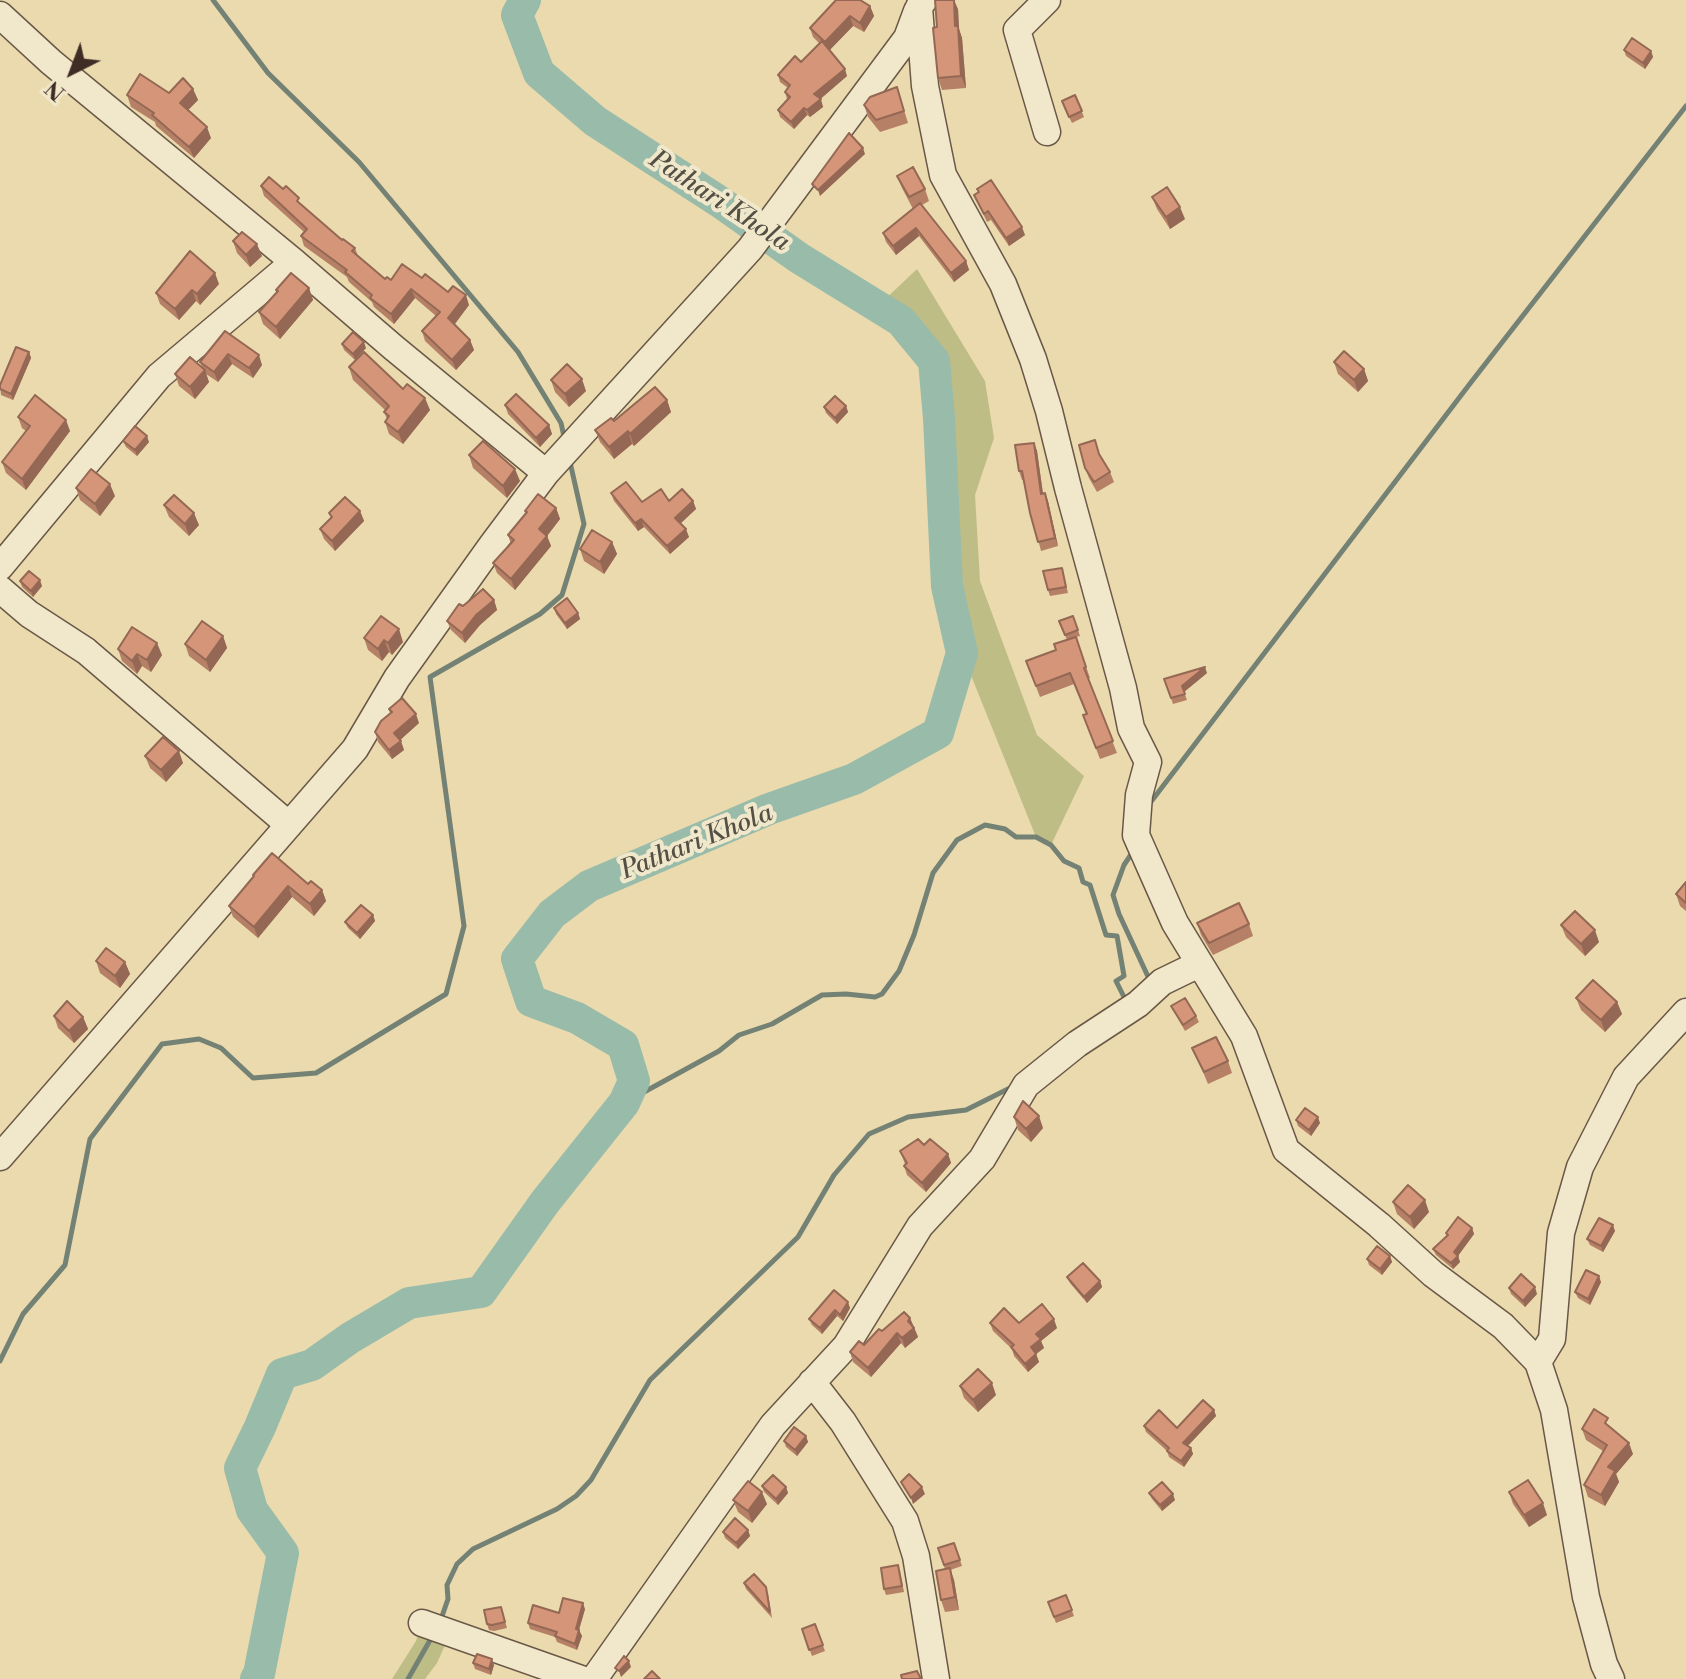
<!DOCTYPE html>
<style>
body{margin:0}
#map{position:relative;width:1686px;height:1679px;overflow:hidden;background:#eadaad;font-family:"Libre Bodoni",serif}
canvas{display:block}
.north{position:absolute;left:32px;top:32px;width:80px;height:80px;-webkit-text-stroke:6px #f1e7ca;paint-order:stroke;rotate:222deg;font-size:22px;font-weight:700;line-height:32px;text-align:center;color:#3e2c25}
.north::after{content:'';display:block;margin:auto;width:28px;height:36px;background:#3e2c25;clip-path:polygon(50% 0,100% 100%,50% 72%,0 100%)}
</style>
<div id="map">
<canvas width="1686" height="1679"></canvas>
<div class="north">N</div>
</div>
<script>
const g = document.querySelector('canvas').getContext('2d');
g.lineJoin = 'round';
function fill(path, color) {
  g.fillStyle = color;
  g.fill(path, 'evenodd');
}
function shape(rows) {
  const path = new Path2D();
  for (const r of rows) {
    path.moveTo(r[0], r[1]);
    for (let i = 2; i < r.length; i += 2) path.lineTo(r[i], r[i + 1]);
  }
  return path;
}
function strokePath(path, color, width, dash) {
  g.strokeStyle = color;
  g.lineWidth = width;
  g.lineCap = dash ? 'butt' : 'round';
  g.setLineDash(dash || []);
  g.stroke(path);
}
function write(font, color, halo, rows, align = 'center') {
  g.font = font + ' "Libre Bodoni",serif';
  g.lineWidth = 8;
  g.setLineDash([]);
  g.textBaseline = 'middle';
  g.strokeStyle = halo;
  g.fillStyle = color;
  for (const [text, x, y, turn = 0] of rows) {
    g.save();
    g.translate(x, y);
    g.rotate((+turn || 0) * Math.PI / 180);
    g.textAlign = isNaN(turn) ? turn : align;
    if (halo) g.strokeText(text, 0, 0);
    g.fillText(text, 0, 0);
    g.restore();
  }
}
fill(shape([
 [917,269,985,381,994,438,975,495,980,581,1037,735,1084,776,1051,845,1036,837,962,653,947,586,939,418,934,361,901,321,878,306],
 [422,1623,450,1634,437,1663,425,1679,392,1679,416,1641]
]), '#bebd85');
strokePath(shape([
 [213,0,268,73,359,162,518,352,561,423,565,441],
 [1150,803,1472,381,1686,106],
 [1036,837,1051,845,1064,861,1079,868,1083,882,1090,885,1106,935,1117,936,1124,976,1116,981,1127,1003],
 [1134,850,1124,865,1113,895,1119,914,1151,983],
 [624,1103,719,1051,739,1035,772,1024,822,995,846,994,875,997,882,994,899,971,914,935,933,873,957,840,985,825,1005,829,1016,837,1035,837],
 [0,1361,23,1314,65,1265,90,1139,162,1044,199,1039,221,1048,253,1078,316,1073,446,994,464,926,430,677,540,614,562,595,584,524,570,462],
 [440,1622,448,1599,447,1585,457,1564,473,1549,557,1509,576,1496,591,1480,650,1380,798,1237,834,1175,869,1134,908,1117,966,1110,1012,1087],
 [408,1679,433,1635]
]), '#748275', 5);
strokePath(shape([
 [256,1679,259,1674,283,1553,252,1510,240,1468,260,1427,282,1374,312,1365,350,1338,409,1303,481,1292,545,1202,624,1103,634,1081,623,1045,577,1018,531,1001,517,959,552,914,589,886,769,809,854,779,938,733,962,653,947,586,939,418,934,361,901,321,799,258,720,202,595,121,539,73,517,15,525,0]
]), '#98bbaa', 32);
const minor = shape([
 [924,0,919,7,925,86,943,175,1003,284,1033,359,1049,411,1068,488,1123,688,1131,728,1148,762,1139,795,1136,835,1175,923,1244,1036,1286,1150,1379,1225,1433,1274,1503,1326,1538,1362,1554,1410,1586,1597,1604,1664,1611,1679],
 [1047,0,1017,30,1047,132],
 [0,15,51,62,294,262,394,348,546,473],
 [0,567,159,376,294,262],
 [0,589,29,614,86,651,289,825],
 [0,1157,355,749,397,678,492,545,546,473,750,249,907,38,917,11],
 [1538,1362,1552,1339,1561,1233,1580,1167,1626,1077,1686,1012],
 [812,1382,843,1422,905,1521,916,1556,936,1679],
 [422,1623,581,1679],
 [594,1679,773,1425,846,1346,920,1226,982,1159,1026,1085,1077,1044,1138,1004,1162,982,1199,964]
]);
strokePath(minor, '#695847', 29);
strokePath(minor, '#f1e7ca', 26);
fill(shape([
 [870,6,874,16,864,32,853,26,829,50,847,76,820,99,823,107,810,117,807,115,794,129,780,117,778,110,787,99,785,92,788,88,780,82,778,75,801,62,819,43,813,37,810,28],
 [958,9,959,29,962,38,966,88,942,90,938,78,937,27],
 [1624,50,1651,51,1653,57,1645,69,1626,56],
 [897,87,908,123,880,132,868,117,864,105],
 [193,89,198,100,188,110,211,138,194,158,156,126,155,122,131,107,127,95,169,93],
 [1075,95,1084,117,1072,123,1064,107],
 [897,176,925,189,929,201,922,205,966,261,969,270,954,282,919,236,896,255,886,242,883,233,913,209,902,188],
 [261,186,301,205,342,240,355,248,358,256,385,279,391,280,422,278,469,305,454,324,470,340,474,350,456,370,425,341,422,331,436,316,415,298,394,324,374,307,372,302,349,282,347,277,304,246,301,236,304,232,264,196],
 [978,192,1025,235,1009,246,991,220,987,222,974,195],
 [1152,197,1185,219,1170,229,1157,209],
 [233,241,262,256,250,267,237,253],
 [219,284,200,305,196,301,179,320,160,304,156,293],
 [309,288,313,300,280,339,263,324,259,312,277,292,276,290],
 [225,331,262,365,253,378,232,364,218,382,206,374,209,382,195,399,179,386,175,374,202,367,200,362],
 [342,344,366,348,355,360,344,350],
 [29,352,31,358,13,400,1,395,0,385],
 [1334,362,1364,369,1368,381,1358,392,1338,374],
 [349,367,403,389,430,410,403,444,389,434,385,422,387,419,384,412,385,410,353,380],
 [551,380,586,391,569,407,555,392],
 [667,400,671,412,634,446,632,444,614,459,600,442,595,430,614,421],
 [505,405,549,425,552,434,540,447,508,414],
 [846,406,848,412,837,424,826,413,824,407],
 [18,417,70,431,26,490,6,473,2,462,26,431,22,428],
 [123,441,149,442,137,456,126,447],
 [1034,443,1037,451,1043,493,1045,493,1048,501,1058,546,1041,551,1023,480,1022,480,1019,471],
 [469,455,520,481,507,498,473,468],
 [1100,456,1110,472,1114,482,1097,492,1089,478,1085,468],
 [76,488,115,496,100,516,80,500],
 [611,493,642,502,693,501,696,509,680,523,689,537,670,554,644,527,638,531,614,501],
 [164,505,199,525,189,536,169,517],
 [556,508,560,519,547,536,551,546,515,590,497,573,493,563,511,544,508,535,526,513,525,511],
 [360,511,364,521,335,551,324,539,320,529,331,518,329,513],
 [612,542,617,554,604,574,584,561,580,549],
 [1062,568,1068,593,1050,596,1048,590],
 [20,581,42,586,33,597,22,587],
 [494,600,497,610,480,625,465,643,451,630,447,621,463,606],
 [554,608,578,613,580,619,567,629,556,614],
 [1073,616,1080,636,1076,637,1090,678,1088,679,1117,753,1100,759,1083,715,1086,714,1074,684,1040,697,1026,661,1056,650,1067,640,1059,621],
 [223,636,227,648,210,672,189,656,185,644],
 [364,638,403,642,392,655,389,652,382,661,368,650],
 [118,649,162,655,151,672,142,666,137,674,122,661],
 [1207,673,1184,692,1187,700,1173,704,1164,679],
 [389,709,419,723,400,740,404,750,392,759,378,742,375,732,390,713],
 [145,756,183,763,166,782,150,768],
 [254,876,308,884,322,890,326,901,314,916,292,897,258,938,233,917,229,906],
 [1686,882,1686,911,1680,906,1676,894],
 [373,915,375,921,360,939,348,928,345,922],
 [1197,923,1249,924,1253,936,1213,955,1201,935],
 [1561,925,1599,942,1585,956,1566,937],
 [96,961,125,962,130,974,120,988,100,973],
 [1576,998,1617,1002,1622,1014,1605,1032,1581,1010],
 [1171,1006,1196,1016,1199,1022,1185,1031],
 [54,1016,83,1017,88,1029,74,1043,58,1028],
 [1193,1048,1228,1061,1232,1073,1208,1084],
 [1014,1117,1043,1128,1031,1142,1018,1130],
 [1296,1120,1320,1123,1311,1136,1298,1126],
 [924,1145,948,1154,951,1163,926,1192,907,1175,904,1166,905,1164,900,1151],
 [1393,1202,1429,1212,1414,1229,1397,1214],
 [1472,1228,1474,1234,1458,1256,1460,1262,1453,1269,1436,1255,1433,1249,1447,1236,1446,1233],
 [1615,1231,1603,1252,1590,1245,1587,1239],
 [1390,1256,1392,1262,1382,1275,1369,1265,1367,1259],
 [1067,1277,1100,1281,1102,1287,1087,1303,1070,1283],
 [1601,1282,1590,1305,1578,1298,1575,1292],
 [1509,1288,1537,1294,1525,1307,1511,1294],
 [834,1290,850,1308,843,1321,837,1316,822,1334,812,1325,809,1319],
 [910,1318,918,1337,905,1348,901,1343,871,1377,853,1362,850,1352,864,1345,882,1331],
 [990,1323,1019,1323,1057,1328,1041,1341,1044,1348,1036,1354,1039,1362,1028,1372,1014,1356,1012,1349,993,1331],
 [960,1386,996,1395,978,1412,964,1398],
 [1214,1410,1216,1416,1187,1446,1191,1448,1193,1454,1184,1467,1169,1457,1167,1451,1146,1432,1144,1426,1177,1428],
 [1612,1428,1633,1454,1616,1474,1619,1482,1605,1506,1588,1497,1584,1485,1603,1451,1586,1440,1582,1429],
 [806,1436,808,1442,797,1456,786,1447,784,1441],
 [762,1486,786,1487,788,1493,778,1505,764,1492],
 [1509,1492,1547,1515,1529,1527,1513,1504],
 [1149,1493,1175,1500,1162,1511,1152,1499],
 [733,1500,767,1504,752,1523,738,1512],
 [748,1530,750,1536,738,1549,725,1538,723,1532],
 [954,1543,962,1566,950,1570,954,1580,959,1610,945,1612,941,1600,945,1569,938,1548],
 [900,1571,904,1592,886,1595,884,1589],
 [744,1583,768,1593,772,1618,746,1589],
 [1066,1595,1074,1616,1056,1623,1048,1602],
 [501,1607,507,1628,494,1631,489,1630,487,1624],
 [585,1609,579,1630,582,1636,577,1650,557,1642,555,1637,530,1629,528,1623,559,1613],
 [815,1624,825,1651,812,1656,802,1629],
 [473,1663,494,1665,491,1675,475,1669]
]), '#b68067');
fill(shape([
 [954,0,958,9,959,29,962,38,966,88,961,76,955,26],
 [870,6,874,16,864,32,860,23],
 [850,16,853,26,828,52,825,42],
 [1651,51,1653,57,1645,69,1643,63],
 [845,69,847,76,817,102,814,94],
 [193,89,198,100,184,114,180,103],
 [821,99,823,107,810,117,807,110],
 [804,108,807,115,794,129,791,122],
 [207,127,211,138,194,158,189,147],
 [863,148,865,154,820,196,818,190],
 [1180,207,1185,219,1170,229,1166,217],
 [1022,227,1025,235,1009,246,1006,238],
 [916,228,919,236,896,255,893,246],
 [257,244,262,256,250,267,246,255],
 [966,261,969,270,954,282,951,273],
 [215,273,219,284,200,305,197,294],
 [309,288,313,300,280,339,276,327],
 [411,289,415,298,394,324,391,314],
 [192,290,196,301,179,320,175,309],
 [466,295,469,305,452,328,448,318],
 [470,340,474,350,456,370,452,360],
 [364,342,366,348,355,360,353,354],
 [29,352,31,358,13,400,11,394],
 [228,354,232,364,218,382,214,372],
 [259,355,262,365,253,378,249,368],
 [1364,369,1368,381,1358,392,1354,380],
 [205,370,209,382,195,399,190,387],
 [582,379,586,391,569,407,565,394],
 [425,398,430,410,403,444,398,432],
 [667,400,671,412,634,446,630,434],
 [846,406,848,412,837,424,835,418],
 [66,420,70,431,26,490,22,479],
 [549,425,552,434,540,447,536,438],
 [628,431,632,444,614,459,609,447],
 [147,436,149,442,137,456,135,450],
 [1034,443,1037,451,1044,502,1041,494],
 [515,469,520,481,507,498,503,486],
 [110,484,115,496,100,516,95,504],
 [1045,493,1048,501,1058,546,1055,538],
 [693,501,696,509,678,526,675,518],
 [556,508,560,519,547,536,551,546,515,590,511,579,539,529],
 [360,511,364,521,335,551,332,541],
 [194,513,199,525,189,536,185,524],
 [641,519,644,527,638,531,635,523],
 [686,529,689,537,670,554,667,546],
 [612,542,617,554,604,574,600,562],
 [40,580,42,586,33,597,31,591],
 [494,600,497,610,480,625,465,643,462,633,476,615],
 [578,613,580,619,567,629,565,623],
 [399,629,403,642,392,655,388,643],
 [223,636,227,648,210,672,206,660],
 [384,640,389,652,382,661,378,649],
 [157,643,162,655,151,672,147,660],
 [137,654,142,666,137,674,132,661],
 [1205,667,1207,673,1184,692,1182,686],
 [416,714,419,723,398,742,394,733],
 [401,741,404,750,392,759,389,750],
 [179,751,183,763,166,782,161,770],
 [288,886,292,897,258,938,254,927],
 [322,890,326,901,314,916,310,904],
 [373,915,375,921,360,939,357,933],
 [1595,930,1599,942,1585,956,1581,944],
 [125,962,130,974,120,988,115,976],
 [1617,1002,1622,1014,1605,1032,1601,1020],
 [83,1017,88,1029,74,1043,69,1031],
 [1039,1116,1043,1128,1031,1142,1026,1129],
 [1318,1117,1320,1123,1311,1136,1309,1130],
 [948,1154,951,1163,926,1192,922,1183],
 [1425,1200,1429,1212,1414,1229,1410,1217],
 [1613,1225,1615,1231,1603,1252,1601,1246],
 [1472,1228,1474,1234,1457,1257,1458,1256,1460,1262,1453,1269,1451,1263,1454,1252],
 [1390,1256,1392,1262,1382,1275,1380,1269],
 [1599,1276,1601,1282,1590,1305,1588,1299],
 [1100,1281,1102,1287,1087,1303,1084,1297],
 [1535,1287,1537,1294,1525,1307,1523,1301],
 [848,1302,850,1308,843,1321,840,1315],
 [835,1310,837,1316,822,1334,820,1328],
 [910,1318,918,1337,905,1348,902,1338,908,1321],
 [1054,1319,1057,1328,1041,1341,1044,1348,1036,1354,1039,1362,1028,1372,1025,1364,1036,1334],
 [897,1333,901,1343,871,1377,868,1368],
 [992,1383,996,1395,978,1412,973,1400],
 [1214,1410,1216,1416,1185,1449,1183,1443],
 [806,1436,808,1442,797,1456,795,1450],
 [1629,1443,1633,1454,1616,1474,1619,1482,1605,1506,1601,1495,1608,1467],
 [1191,1448,1193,1454,1184,1467,1181,1461],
 [786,1487,788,1493,778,1505,776,1499],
 [922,1487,925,1494,913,1504,911,1498],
 [762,1492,767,1504,752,1523,748,1511],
 [1173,1494,1175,1500,1162,1511,1160,1505],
 [1543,1503,1547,1515,1529,1527,1524,1515],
 [748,1530,750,1536,738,1549,736,1543],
 [950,1568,954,1580,959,1610,955,1597],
 [583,1603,585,1609,578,1633,579,1630,582,1636,577,1650,575,1644,576,1629],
 [492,1659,494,1665,491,1675,489,1669],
 [629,1661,631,1667,621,1677,619,1671]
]), '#946854');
const building = shape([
 [836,0,860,0,870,6,860,23,850,16,825,42,810,28,836,0],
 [935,0,954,0,955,26,958,26,961,76,938,78,933,28,937,27,935,0],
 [1632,38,1651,51,1643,63,1624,50,1632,38],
 [822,41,845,69,814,94,821,99,807,110,804,108,791,122,778,110,790,97,785,92,790,85,778,75,795,56,801,62,822,41],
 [140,74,169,93,183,78,193,89,180,103,207,127,189,147,152,115,154,113,127,95,140,74],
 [897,87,904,111,876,120,864,105,870,97,897,87],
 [1075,95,1082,111,1069,117,1062,101,1075,95],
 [849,133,863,148,818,190,812,184,849,133],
 [913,167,925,189,909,197,897,176,913,167],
 [269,177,283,189,286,186,299,198,297,201,342,240,343,239,355,248,352,251,385,279,387,277,391,280,402,264,422,278,425,274,448,292,453,286,466,295,448,318,470,340,452,360,422,331,440,312,411,289,391,314,370,298,372,295,345,272,347,270,301,236,307,229,261,186,269,177],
 [991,180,1022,227,1006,238,988,211,984,214,974,195,979,192,977,189,991,180],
 [1167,187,1180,207,1166,217,1152,197,1167,187],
 [920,203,966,261,951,273,916,228,893,246,883,233,920,203],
 [242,232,257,244,246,255,233,241,242,232],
 [190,251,215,273,197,294,192,290,175,309,156,293,190,251],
 [291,273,309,288,276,327,259,312,278,291,276,290,291,273],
 [225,331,259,355,249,368,228,354,214,372,200,362,225,331],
 [353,332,364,342,353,354,342,344,353,332],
 [16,347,29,352,11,394,0,389,0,385,16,347],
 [1344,351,1364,369,1354,380,1334,362,1344,351],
 [364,352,403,389,407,384,425,398,398,432,385,422,389,416,384,412,389,406,349,367,364,352],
 [190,357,205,370,190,387,175,374,190,357],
 [567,364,582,379,565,394,551,380,567,364],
 [655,387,667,400,630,434,628,431,609,447,595,430,611,418,614,421,655,387],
 [516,394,549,425,536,438,505,405,516,394],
 [35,395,66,420,22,479,2,462,30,426,18,417,35,395],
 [835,396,846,406,835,418,824,407,835,396],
 [135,426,147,436,135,450,123,441,135,426],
 [1095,440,1099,454,1110,472,1094,482,1085,468,1079,445,1095,440],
 [483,441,515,469,503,486,469,455,483,441],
 [1034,443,1041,494,1045,493,1055,538,1038,542,1030,513,1022,471,1019,471,1015,445,1034,443],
 [91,469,110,484,95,504,76,488,91,469],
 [626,482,642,502,661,489,669,501,682,489,693,501,675,518,686,529,667,546,641,519,635,523,611,493,626,482],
 [538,494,556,508,539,529,547,536,511,579,493,563,514,540,508,535,527,512,525,511,538,494],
 [174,495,194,513,185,524,164,505,174,495],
 [345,497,360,511,332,541,320,529,332,517,329,513,345,497],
 [592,530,612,542,600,562,580,549,592,530],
 [1062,568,1066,587,1048,590,1043,571,1062,568],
 [29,571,40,580,31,591,20,581,29,571],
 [483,589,494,600,476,615,462,633,447,621,459,604,463,606,483,589],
 [567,598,578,613,565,623,554,608,567,598],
 [381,616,399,629,388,643,384,640,378,649,364,638,381,616],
 [1073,616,1078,630,1065,635,1059,621,1073,616],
 [202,621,223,636,206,660,185,644,202,621],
 [132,627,157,643,147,660,137,654,132,661,118,649,132,627],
 [1076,637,1086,667,1084,668,1113,741,1096,748,1083,715,1087,714,1070,673,1036,686,1026,661,1056,650,1054,644,1076,637],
 [1205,667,1182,686,1185,694,1171,698,1164,679,1205,667],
 [402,698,416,714,394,733,401,741,389,750,375,732,381,721,392,712,389,709,402,698],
 [163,737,179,751,161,770,145,756,163,737],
 [272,853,308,884,311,881,322,890,310,904,288,886,254,927,229,906,254,876,253,875,272,853],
 [1686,882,1686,903,1676,894,1686,882],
 [1239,903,1249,924,1209,943,1197,923,1239,903],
 [361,905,373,915,357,933,345,922,361,905],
 [1575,911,1595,930,1581,944,1561,925,1575,911],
 [106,948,125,962,115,976,96,961,106,948],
 [1593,980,1617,1002,1601,1020,1576,998,1593,980],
 [1185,998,1196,1016,1183,1025,1171,1006,1185,998],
 [67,1001,83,1017,69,1031,54,1016,67,1001],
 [1216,1037,1228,1061,1204,1072,1192,1048,1216,1037],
 [1023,1101,1039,1116,1026,1129,1014,1117,1023,1101],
 [1305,1108,1318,1117,1309,1130,1296,1120,1305,1108],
 [918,1139,924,1145,930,1139,948,1154,922,1183,904,1166,907,1163,900,1151,918,1139],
 [1408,1185,1425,1200,1410,1217,1393,1202,1408,1185],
 [1458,1217,1472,1228,1454,1252,1458,1256,1451,1263,1433,1249,1448,1235,1446,1233,1458,1217],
 [1599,1218,1613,1225,1601,1246,1587,1239,1599,1218],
 [1377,1246,1390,1256,1380,1269,1367,1259,1377,1246],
 [1083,1263,1100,1281,1084,1297,1067,1277,1083,1263],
 [1586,1270,1599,1276,1588,1299,1575,1292,1586,1270],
 [1521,1274,1535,1287,1523,1301,1509,1288,1521,1274],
 [834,1290,848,1302,840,1315,835,1310,820,1328,809,1319,834,1290],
 [1042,1304,1054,1319,1036,1334,1041,1339,1031,1347,1036,1354,1025,1364,1011,1347,1014,1345,990,1323,1004,1308,1019,1323,1042,1304],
 [904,1312,910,1318,908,1321,914,1328,902,1338,897,1333,868,1368,850,1352,859,1341,864,1345,879,1329,882,1331,904,1312],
 [978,1369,992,1383,973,1400,960,1386,978,1369],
 [1203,1400,1214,1410,1183,1443,1191,1448,1181,1461,1167,1451,1169,1448,1144,1426,1159,1410,1177,1428,1203,1400],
 [1594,1409,1608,1418,1605,1423,1629,1443,1608,1467,1615,1471,1601,1495,1584,1485,1607,1445,1582,1429,1594,1409],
 [794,1427,806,1436,795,1450,784,1441,794,1427],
 [909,1474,922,1487,911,1498,901,1482,909,1474],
 [773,1475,786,1487,776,1499,762,1486,773,1475],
 [1528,1480,1543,1503,1524,1515,1509,1492,1528,1480],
 [748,1481,762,1492,748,1511,733,1500,748,1481],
 [1162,1482,1173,1494,1160,1505,1149,1493,1162,1482],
 [735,1518,748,1530,736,1543,723,1532,735,1518],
 [954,1543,960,1560,944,1565,938,1548,954,1543],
 [898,1565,902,1586,884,1589,881,1568,898,1565],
 [950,1568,955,1597,941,1600,936,1571,950,1568],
 [754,1574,766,1587,770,1612,744,1583,754,1574],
 [1066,1595,1072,1610,1054,1617,1048,1602,1066,1595],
 [563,1598,583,1603,576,1629,579,1630,575,1644,555,1636,557,1632,528,1623,533,1605,559,1613,563,1598],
 [501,1607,505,1622,492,1625,487,1624,484,1610,501,1607],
 [815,1624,823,1645,809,1650,802,1629,815,1624],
 [477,1654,492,1659,489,1669,473,1663,477,1654],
 [624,1656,629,1661,619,1671,615,1668,624,1656],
 [652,1671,660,1679,644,1679,652,1671],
 [917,1671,921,1679,902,1679,901,1675,917,1671]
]);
fill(building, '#d49578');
strokePath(building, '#946854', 2);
write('italic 26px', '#545046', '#f1e7ca', [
 ["Pathari Khola",719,202,33],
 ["Pathari Khola",697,843,-22]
]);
</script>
